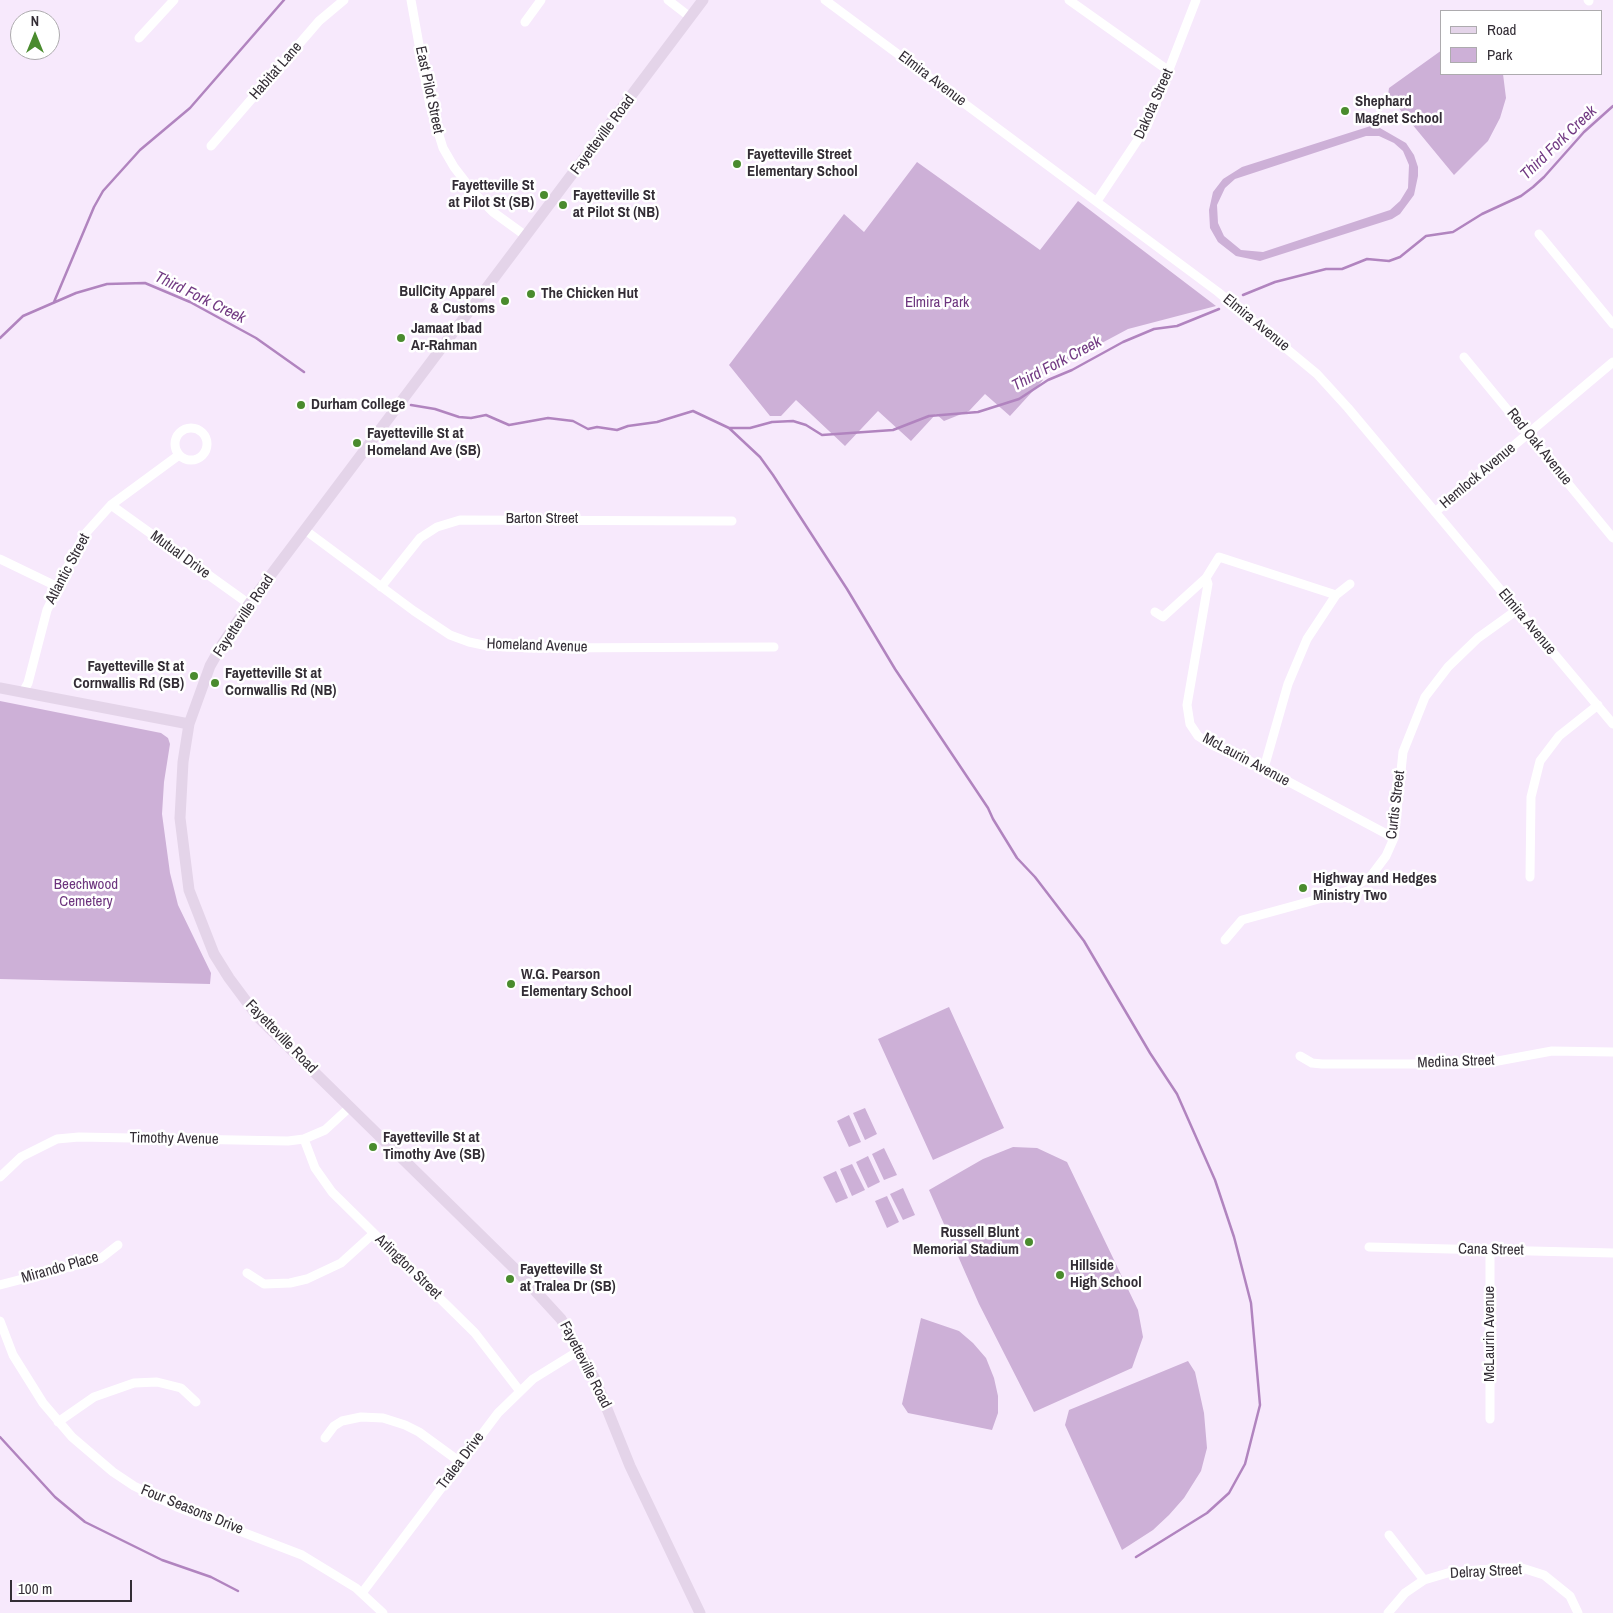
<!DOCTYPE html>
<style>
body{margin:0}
#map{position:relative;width:1613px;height:1613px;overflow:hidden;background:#f7e9fc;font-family:"Archivo Narrow",sans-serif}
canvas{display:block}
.legend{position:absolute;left:1440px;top:10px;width:162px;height:65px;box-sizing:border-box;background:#fff;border:1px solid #adabae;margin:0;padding:6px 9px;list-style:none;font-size:15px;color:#332d35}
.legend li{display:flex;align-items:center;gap:10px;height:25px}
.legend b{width:25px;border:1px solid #adabae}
.north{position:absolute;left:10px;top:10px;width:50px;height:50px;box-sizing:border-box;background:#fff;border:1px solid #adabae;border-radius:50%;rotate:0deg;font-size:14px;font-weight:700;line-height:20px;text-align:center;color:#332d35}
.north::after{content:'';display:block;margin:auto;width:18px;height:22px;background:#4a8b2e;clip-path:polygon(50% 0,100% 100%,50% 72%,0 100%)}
.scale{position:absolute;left:10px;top:1580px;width:122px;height:22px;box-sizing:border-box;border:2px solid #332d35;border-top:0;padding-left:6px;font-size:15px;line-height:18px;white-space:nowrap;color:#332d35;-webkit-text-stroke:4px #fff;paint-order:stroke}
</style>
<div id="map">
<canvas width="1613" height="1613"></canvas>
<ul class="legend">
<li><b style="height:6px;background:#e4d4e9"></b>Road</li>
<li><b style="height:14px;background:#cdb0d7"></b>Park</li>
</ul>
<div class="north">N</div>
<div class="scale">100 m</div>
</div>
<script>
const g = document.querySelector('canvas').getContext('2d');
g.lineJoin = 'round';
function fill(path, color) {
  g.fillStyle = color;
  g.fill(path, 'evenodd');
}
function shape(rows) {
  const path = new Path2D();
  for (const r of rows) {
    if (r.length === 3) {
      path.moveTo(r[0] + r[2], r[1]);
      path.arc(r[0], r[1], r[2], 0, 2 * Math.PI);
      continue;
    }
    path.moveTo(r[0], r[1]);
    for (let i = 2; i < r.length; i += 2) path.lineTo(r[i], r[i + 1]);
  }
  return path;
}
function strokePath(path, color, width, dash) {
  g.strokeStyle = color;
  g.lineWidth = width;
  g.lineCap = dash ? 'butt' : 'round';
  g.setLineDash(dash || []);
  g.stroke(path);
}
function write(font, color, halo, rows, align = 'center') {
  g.font = font + ' "Archivo Narrow",sans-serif';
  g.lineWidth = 5;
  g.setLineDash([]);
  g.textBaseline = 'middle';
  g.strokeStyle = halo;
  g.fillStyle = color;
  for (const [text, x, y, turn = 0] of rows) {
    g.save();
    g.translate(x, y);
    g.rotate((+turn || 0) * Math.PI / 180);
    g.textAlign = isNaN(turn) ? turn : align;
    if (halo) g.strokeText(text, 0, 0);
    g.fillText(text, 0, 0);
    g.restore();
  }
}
fill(shape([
 [1442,50,1442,74,1503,74,1506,98,1500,118,1488,141,1454,175,1388,95,1389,88],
 [1377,124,1380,128,1406,143,1414,155,1418,167,1418,176,1414,195,1400,214,1392,219,1260,261,1236,256,1218,242,1210,228,1209,210,1213,192,1223,179,1242,167],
 [1366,136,1379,136,1394,143,1403,151,1409,165,1408,188,1400,201,1390,210,1263,252,1241,250,1224,236,1218,223,1217,205,1225,188,1235,179],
 [917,162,1040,250,1078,201,1216,306,1128,329,1040,376,1043,380,1010,416,985,394,969,411,944,421,936,414,911,441,878,411,845,446,796,400,781,416,770,416,729,365,844,214,864,232],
 [0,701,161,733,168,738,170,744,164,782,162,814,170,873,178,905,211,973,210,984,0,979],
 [949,1007,1004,1128,933,1160,878,1039],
 [865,1108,877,1134,865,1140,853,1113],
 [849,1115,861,1142,849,1147,837,1121],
 [1013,1147,1037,1148,1067,1162,1138,1310,1143,1337,1132,1368,1034,1412,979,1304,929,1190,983,1159],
 [884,1148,897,1175,884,1180,872,1154],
 [868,1156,880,1182,868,1188,856,1162],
 [852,1164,865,1190,852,1196,840,1169],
 [836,1171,848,1198,836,1203,823,1177],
 [903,1188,915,1215,903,1220,890,1194],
 [887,1196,899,1222,887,1228,875,1201],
 [921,1318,959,1331,973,1343,986,1358,994,1378,998,1396,998,1413,992,1430,908,1413,902,1404],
 [1188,1361,1195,1372,1204,1413,1207,1448,1201,1471,1184,1498,1169,1515,1153,1530,1122,1550,1065,1425,1069,1410]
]), '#cdb0d7');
strokePath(shape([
 [1243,295,1275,282,1326,269,1342,269,1367,259,1389,261,1400,257,1426,236,1453,232,1482,214,1521,196,1533,187,1544,177,1584,132,1613,106],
 [54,302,94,207,103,191,140,150,190,108,284,0],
 [0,338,23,316,76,293,107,284,145,283,190,302,256,338,304,372],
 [411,405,435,409,459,417,471,418,486,415,509,425,548,418,573,421,588,429,597,427,617,430,628,426,657,422,693,411,729,428,750,428,772,422,793,421,806,425,822,435,893,430,929,416,978,412,1019,399,1048,380,1072,370,1123,342,1154,329,1177,326,1219,309],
 [729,428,760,457,773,475,847,589,895,669,988,808,993,819,1017,858,1035,877,1084,941,1150,1053,1177,1094,1215,1180,1234,1237,1251,1303,1260,1405,1245,1464,1229,1493,1207,1513,1136,1557],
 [0,1437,55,1497,85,1522,162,1560,211,1577,238,1591]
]), '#b184bf', 2.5);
strokePath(shape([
 [411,0,430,106,443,148,454,167,474,193,493,212,526,236],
 [668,0,690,17],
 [825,0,1218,292,1317,374,1348,408,1613,724],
 [1069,0,1169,71],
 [1588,0,1589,1],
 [525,22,541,0],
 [139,38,174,0],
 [211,146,319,21,344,0],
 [1097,201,1147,126,1196,0],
 [1539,234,1613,324],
 [1464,357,1613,538],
 [191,444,16],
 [111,505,249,604],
 [1435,512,1613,362],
 [305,530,414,611,450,635,469,642,488,646,533,648,774,647],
 [0,559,58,587],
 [1206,578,1219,557,1336,595],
 [381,587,420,538,437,527,460,520,732,521],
 [1155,612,1163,617,1206,578,1208,584,1187,705,1190,724,1198,736,1212,745,1248,760,1394,838],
 [23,692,28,683,47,610,73,556,85,534,111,505,179,455],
 [1264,768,1288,684,1307,639,1336,595,1350,584],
 [1530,877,1531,797,1540,761,1559,736,1598,705],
 [1225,940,1242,920,1348,891,1371,876,1386,856,1394,838,1403,752,1425,697,1448,667,1478,638,1517,610],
 [1300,1056,1312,1063,1322,1064,1452,1064,1487,1063,1552,1051,1613,1052],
 [304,1139,315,1168,332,1192,475,1333,519,1390],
 [0,1177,21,1157,57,1139,79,1137,288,1141,304,1139,325,1130,350,1107],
 [1369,1247,1613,1253],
 [1490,1249,1490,1419],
 [247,1273,264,1284,290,1283,307,1279,341,1263,373,1234],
 [0,1285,100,1259,118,1245],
 [0,1321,13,1355,43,1403,72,1437,113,1472,134,1486,177,1507,302,1555,356,1588,383,1613],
 [58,1422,94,1397,134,1383,157,1382,181,1388,196,1402],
 [325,1438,334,1426,342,1421,361,1417,383,1418,405,1425,419,1432,460,1462],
 [1389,1535,1424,1580],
 [362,1593,498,1413,533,1379,580,1350],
 [1388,1613,1405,1593,1424,1580,1451,1572,1505,1568,1522,1568,1544,1575,1570,1596,1578,1613]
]), '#fff', 9);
strokePath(shape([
 [0,688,189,724],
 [700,1613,630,1466,595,1379,561,1319,517,1271,258,1017,229,978,214,954,189,890,180,818,183,762,189,724,210,666,223,643,249,604,703,0]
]), '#e4d4e9', 11);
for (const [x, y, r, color] of [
 [1345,111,5,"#4a8b2e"],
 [737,164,5,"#4a8b2e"],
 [544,195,5,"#4a8b2e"],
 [563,205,5,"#4a8b2e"],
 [531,294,5,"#4a8b2e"],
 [505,301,5,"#4a8b2e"],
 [401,338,5,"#4a8b2e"],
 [301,405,5,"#4a8b2e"],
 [357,443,5,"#4a8b2e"],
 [194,676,5,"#4a8b2e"],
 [215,683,5,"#4a8b2e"],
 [1303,888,5,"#4a8b2e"],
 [511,984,5,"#4a8b2e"],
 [373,1147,5,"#4a8b2e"],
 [1029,1242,5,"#4a8b2e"],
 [1060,1275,5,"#4a8b2e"],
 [510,1279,5,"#4a8b2e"]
]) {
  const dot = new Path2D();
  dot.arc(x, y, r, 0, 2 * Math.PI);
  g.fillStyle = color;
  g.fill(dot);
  strokePath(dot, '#fff', 2);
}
write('15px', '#332d35', '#fff', [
 ["Habitat Lane",276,71,-49],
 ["Elmira Avenue",932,79,37],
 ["East Pilot Street",429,90,78],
 ["Dakota Street",1154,104,-66],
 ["Fayetteville Road",603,135,-53],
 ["Elmira Avenue",1256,323,39],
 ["Red Oak Avenue",1539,447,51],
 ["Hemlock Avenue",1478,476,-40],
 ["Barton Street",542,519],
 ["Mutual Drive",180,555,36],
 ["Atlantic Street",68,569,-62],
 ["Fayetteville Road",244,616,-56],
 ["Elmira Avenue",1527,622,50],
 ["Homeland Avenue",537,646,2],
 ["McLaurin Avenue",1246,760,28],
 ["Curtis Street",1396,805,-83],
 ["Fayetteville Road",281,1037,46],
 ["Medina Street",1456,1062,-2],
 ["Timothy Avenue",174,1139,1],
 ["Cana Street",1491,1250,1],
 ["Arlington Street",408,1267,44],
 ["Mirando Place",60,1268,-16],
 ["McLaurin Avenue",1490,1334,-90],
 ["Fayetteville Road",585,1365,63],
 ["Tralea Drive",461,1461,-53],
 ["Four Seasons Drive",192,1510,22],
 ["Delray Street",1486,1572,-3]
]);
write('bold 15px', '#332d35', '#fff', [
 ["Shephard",1355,102],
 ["Magnet School",1355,119],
 ["Fayetteville Street",747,155],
 ["Elementary School",747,172],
 ["Fayetteville St",534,186,"right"],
 ["at Pilot St (SB)",534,203,"right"],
 ["Fayetteville St",573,196],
 ["at Pilot St (NB)",573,213],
 ["BullCity Apparel",495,292,"right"],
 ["& Customs",495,309,"right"],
 ["The Chicken Hut",541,294],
 ["Jamaat Ibad",411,329],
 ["Ar-Rahman",411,346],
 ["Durham College",311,405],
 ["Fayetteville St at",367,434],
 ["Homeland Ave (SB)",367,451],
 ["Fayetteville St at",184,667,"right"],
 ["Cornwallis Rd (SB)",184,684,"right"],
 ["Fayetteville St at",225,674],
 ["Cornwallis Rd (NB)",225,691],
 ["Highway and Hedges",1313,879],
 ["Ministry Two",1313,896],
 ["W.G. Pearson",521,975],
 ["Elementary School",521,992],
 ["Fayetteville St at",383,1138],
 ["Timothy Ave (SB)",383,1155],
 ["Russell Blunt",1019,1233,"right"],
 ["Memorial Stadium",1019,1250,"right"],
 ["Hillside",1070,1266],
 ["High School",1070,1283],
 ["Fayetteville St",520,1270],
 ["at Tralea Dr (SB)",520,1287]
], 'left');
write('15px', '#6d357e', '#fff', [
 ["Elmira Park",937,303],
 ["Beechwood",86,885],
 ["Cemetery",86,902]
]);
write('italic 16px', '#723a83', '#fff', [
 ["Third Fork Creek",1559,143,-44],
 ["Third Fork Creek",200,298,26],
 ["Third Fork Creek",1057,364,-28]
]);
</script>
